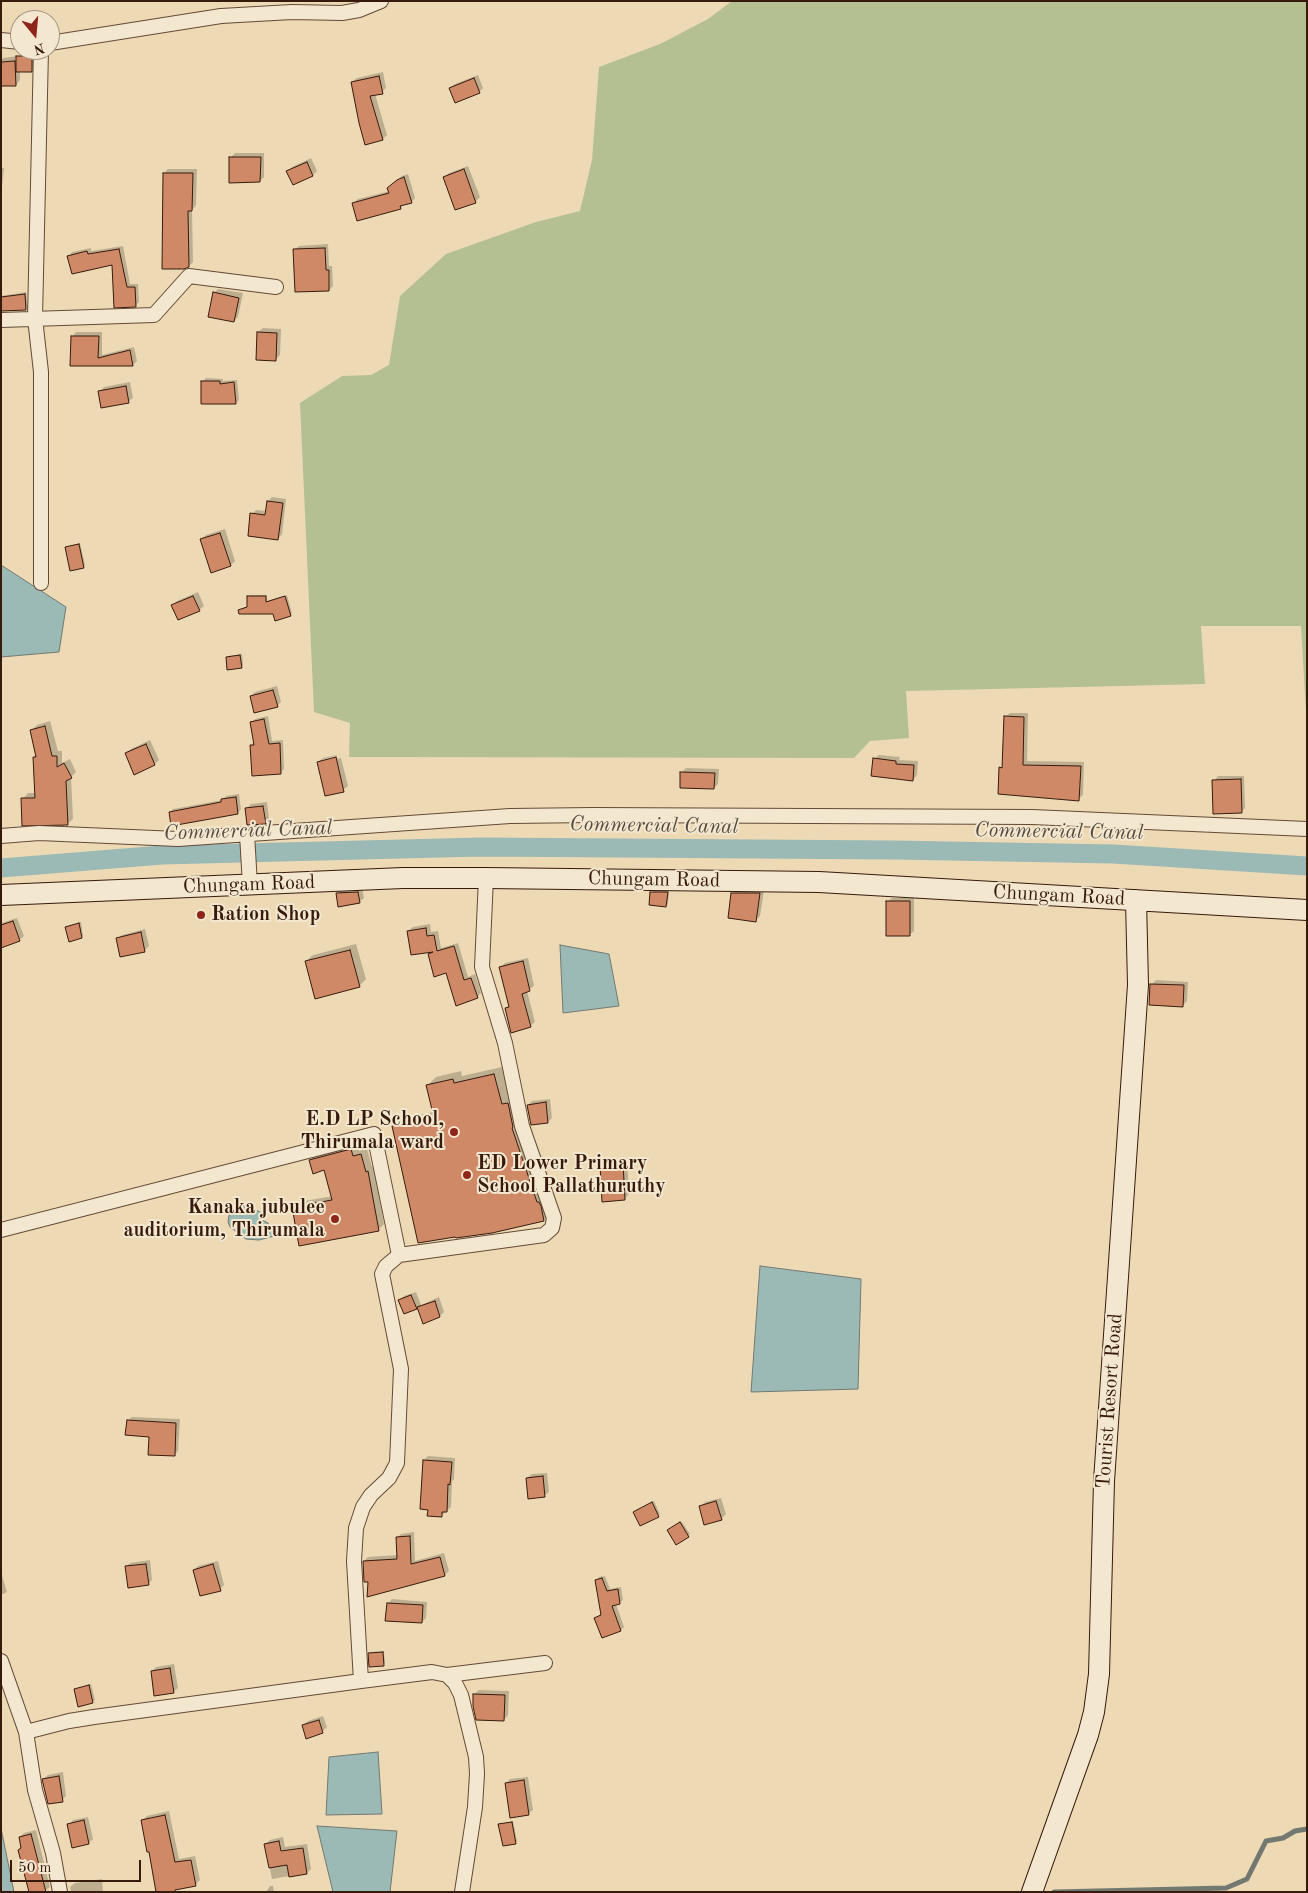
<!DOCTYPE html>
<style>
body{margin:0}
#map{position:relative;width:1308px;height:1893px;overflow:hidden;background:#eddab5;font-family:"Old Standard TT",serif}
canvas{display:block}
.frame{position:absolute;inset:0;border:2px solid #361a0c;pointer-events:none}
.north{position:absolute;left:10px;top:10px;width:50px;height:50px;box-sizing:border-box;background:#f3e7cf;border:1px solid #a79581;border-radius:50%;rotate:163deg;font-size:14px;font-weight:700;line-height:20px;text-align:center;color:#361a0c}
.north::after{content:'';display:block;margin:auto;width:18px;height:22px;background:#8f2418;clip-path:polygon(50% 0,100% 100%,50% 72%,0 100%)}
.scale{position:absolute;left:10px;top:1860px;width:131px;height:22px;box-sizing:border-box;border:2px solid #361a0c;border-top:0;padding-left:6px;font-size:15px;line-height:18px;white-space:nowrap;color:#361a0c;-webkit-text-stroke:4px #f3e7cf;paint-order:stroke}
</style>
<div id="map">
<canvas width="1308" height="1893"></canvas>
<div class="frame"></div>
<div class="north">N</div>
<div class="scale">50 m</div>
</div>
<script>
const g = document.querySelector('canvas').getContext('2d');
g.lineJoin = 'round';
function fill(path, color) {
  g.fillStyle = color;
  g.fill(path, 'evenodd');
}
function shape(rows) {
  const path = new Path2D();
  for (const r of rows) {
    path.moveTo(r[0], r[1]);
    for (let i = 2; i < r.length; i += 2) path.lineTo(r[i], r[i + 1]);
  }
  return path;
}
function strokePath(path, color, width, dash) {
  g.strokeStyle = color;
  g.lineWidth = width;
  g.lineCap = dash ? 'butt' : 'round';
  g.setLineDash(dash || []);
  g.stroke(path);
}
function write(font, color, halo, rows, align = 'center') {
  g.font = font + ' "Old Standard TT",serif';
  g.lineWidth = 4;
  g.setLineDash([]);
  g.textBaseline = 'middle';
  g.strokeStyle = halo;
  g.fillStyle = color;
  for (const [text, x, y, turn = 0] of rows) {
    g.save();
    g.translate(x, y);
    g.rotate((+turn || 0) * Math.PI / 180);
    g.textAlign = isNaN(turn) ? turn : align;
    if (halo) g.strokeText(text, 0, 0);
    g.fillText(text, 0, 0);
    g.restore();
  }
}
fill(shape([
 [732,1,1307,1,1307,730,1301,626,1201,626,1205,684,906,691,909,738,870,741,854,758,349,757,350,723,314,712,300,403,342,376,371,375,389,365,400,296,446,254,536,222,580,211,592,160,599,67,660,44,708,19]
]), '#b4c091');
const water = shape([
 [1,565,66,607,59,652,1,657,1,565],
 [560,945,609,954,619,1006,563,1013,560,945],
 [236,1204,250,1207,260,1212,262,1220,268,1223,269,1227,276,1227,274,1236,259,1240,246,1239,230,1227,228,1222,229,1215,236,1204],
 [760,1266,861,1279,858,1389,751,1392,760,1266],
 [378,1752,382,1814,326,1815,329,1757,378,1752],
 [317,1826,397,1831,390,1892,333,1892,317,1826],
 [1,1828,14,1892,1,1892,1,1828]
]);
fill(water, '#9bb9b5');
strokePath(water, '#737971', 1);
fill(shape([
 [33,54,33,69,31,70,20,71,20,80,16,85,1,85,1,60,3,58],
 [383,72,386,88,382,92,375,94,387,135,383,139,352,82,357,78],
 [478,75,483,88,479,92,450,88,455,84],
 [235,153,264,153,264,177,260,181,230,158],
 [311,158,317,171,313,175,288,171,292,167],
 [468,166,480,197,475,202,444,177,449,173],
 [1,168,4,168,1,196],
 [168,169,197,169,196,205,192,210,193,262,189,266,164,173],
 [408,174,415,198,411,202,404,204,401,208,358,219,354,203,358,199,390,191,393,183,402,176],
 [328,244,329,266,332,266,333,286,329,290,294,250,299,246],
 [123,246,130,284,138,284,139,302,135,306,113,263,69,256,72,252,91,248,91,251],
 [218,289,243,293,238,317,234,321,214,293],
 [26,292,28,307,26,309,1,311,1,296],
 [263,328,281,329,280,355,275,360,258,332],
 [76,332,102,332,102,355,134,347,137,361,133,365,72,365,72,337],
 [206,378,223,379,223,381,237,380,239,400,236,403,202,382],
 [130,382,133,398,128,402,99,392,104,387],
 [272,497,286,499,282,534,278,539,252,514,256,510,267,511,268,501],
 [225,529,235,561,231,565,201,540,206,535],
 [80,543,85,565,83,566,66,547],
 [198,592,204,606,199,610,173,605,177,601],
 [250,595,267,595,267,601,287,595,292,613,290,615,240,610,248,606,248,597],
 [242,654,243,665,241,667,227,657,229,656],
 [277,686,281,702,277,706,251,696,255,692],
 [1010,713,1028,713,1027,761,1084,762,1083,795,1078,799,1000,768,1004,765,1005,717],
 [268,716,272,741,283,740,284,769,280,773,251,745,255,741,252,722,255,719],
 [50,721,58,751,62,751,62,763,70,759,76,772,71,777,73,819,67,824,23,799,28,793,36,793,34,757,37,755,31,731,37,725],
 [150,740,159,760,155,764,126,753,131,749],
 [340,754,322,760,322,762,341,758,348,786,343,790,318,762,323,758],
 [879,755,900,757,899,760,918,761,917,775,913,780,874,759],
 [686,768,719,769,718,784,714,788,682,772],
 [1218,776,1244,776,1245,808,1241,812,1214,781],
 [239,794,241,809,238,813,170,813,173,809,223,800,226,796],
 [267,802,269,819,265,823,247,808,251,804],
 [362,888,364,898,359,902,337,893,341,889],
 [737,889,764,890,760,916,756,920,733,893],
 [654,891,669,891,668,904,666,906,652,892],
 [892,898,914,898,914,931,909,935,887,902],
 [17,918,24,936,19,940,1,946,1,923],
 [81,922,83,936,82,937,67,927],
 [430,924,431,932,438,931,441,948,458,943,468,977,475,974,481,993,477,997,447,972,429,954,432,951,408,931,413,927],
 [145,929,149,946,145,950,121,956,117,939,122,935],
 [356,944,366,979,359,986,306,961,313,955],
 [528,958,534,986,527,991,535,1022,530,1026,506,1009,509,1005,501,967,505,963],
 [1156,980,1188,982,1187,1001,1183,1005,1151,985],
 [502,1067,510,1097,552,1212,544,1220,393,1127,402,1118,434,1112,428,1085,436,1077,461,1071,462,1076],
 [550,1099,552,1118,548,1122,528,1105,532,1101],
 [357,1144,359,1151,367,1149,372,1167,374,1166,384,1224,378,1230,293,1208,299,1202,333,1196,325,1168,310,1160,316,1155],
 [627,1160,629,1194,625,1199,601,1165,605,1161],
 [416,1292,421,1305,439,1297,444,1312,440,1316,424,1322,418,1306,416,1308,400,1300,404,1296],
 [132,1417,180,1419,178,1451,174,1455,128,1420],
 [428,1456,455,1458,454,1479,452,1481,451,1507,441,1516,424,1460],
 [547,1473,549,1492,544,1496,527,1478,532,1474],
 [721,1498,726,1514,721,1519,700,1507,705,1502],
 [654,1501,660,1514,641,1525,637,1511],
 [682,1522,690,1534,688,1536,671,1529],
 [414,1532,415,1561,444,1553,449,1571,445,1575,369,1581,364,1561,368,1557,398,1555,397,1538,401,1534],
 [150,1560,152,1580,148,1584,126,1567,130,1563],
 [218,1561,224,1585,220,1589,194,1570,198,1566],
 [1,1572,7,1592,1,1595],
 [605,1576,610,1589,621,1587,623,1600,620,1603,616,1604,624,1627,621,1630,602,1637,595,1618,602,1613,596,1581,599,1577],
 [392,1599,427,1602,426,1618,422,1622,388,1604],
 [384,1651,385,1663,383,1665,369,1653,371,1652],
 [174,1664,178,1688,173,1692,152,1671,156,1667],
 [91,1684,95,1700,93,1702,75,1689],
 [479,1690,509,1691,508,1715,504,1720,474,1694],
 [323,1716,327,1727,322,1732,303,1725,308,1721],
 [63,1772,66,1796,62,1800,43,1779,48,1775],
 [528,1777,533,1810,528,1814,506,1784,510,1779],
 [169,1811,179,1859,195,1856,200,1880,195,1885,150,1850,142,1821,147,1816],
 [88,1817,93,1839,89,1843,69,1825,73,1820],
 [513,1821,517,1841,515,1843,500,1825],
 [36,1830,50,1887,43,1892,22,1847,20,1837,24,1833],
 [283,1837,285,1847,307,1844,311,1869,307,1873,272,1879,265,1844,270,1840],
 [102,1879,103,1892,71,1892,70,1887,75,1883],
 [270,1886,273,1886,274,1892,266,1892]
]), '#0003');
strokePath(shape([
 [1054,1892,1226,1888,1247,1879,1266,1841,1283,1838,1295,1831,1307,1829]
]), '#737971', 5);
strokePath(shape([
 [1,868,162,855,481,847,894,850,1113,854,1307,866]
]), '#9bb9b5', 19);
const building = shape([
 [16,56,32,56,32,72,16,72,16,56],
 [15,61,16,86,1,86,1,62,15,61],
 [379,76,383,94,370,96,383,140,365,145,359,123,351,82,379,76],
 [474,78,480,93,455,103,449,88,474,78],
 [229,157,261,157,260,182,229,183,229,157],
 [307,162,313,176,293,185,286,171,307,162],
 [464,169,476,203,455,210,443,177,464,169],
 [163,173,193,173,192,211,188,211,189,267,184,269,162,269,163,173],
 [404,177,412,203,400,206,401,209,357,221,352,203,389,193,387,188,397,180,404,177],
 [325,248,326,270,329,270,329,291,295,292,293,249,325,248],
 [119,249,127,287,135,287,136,307,114,308,112,265,72,274,67,256,87,251,88,254,119,249],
 [213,292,239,298,234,322,208,317,213,292],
 [25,294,26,310,1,311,1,297,25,294],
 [257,332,277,333,276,361,256,360,257,332],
 [71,336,99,336,98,358,130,350,133,366,70,366,71,336],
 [201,381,220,381,220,384,234,382,236,404,201,404,201,381],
 [126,386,129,403,101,408,98,391,126,386],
 [267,501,283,503,278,540,248,536,250,513,265,515,267,501],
 [220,533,231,566,211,573,200,539,220,533],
 [79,544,84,568,70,571,65,547,79,544],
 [193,596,200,611,178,620,171,605,193,596],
 [247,596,266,596,266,602,285,596,291,616,275,621,273,614,239,614,238,610,247,607,247,596],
 [240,655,242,668,227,670,226,657,240,655],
 [273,690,278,707,254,713,250,696,273,690],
 [1004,716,1024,717,1023,765,1081,766,1079,801,998,794,999,767,1002,768,1004,716],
 [264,719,269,744,280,743,281,774,252,776,250,745,254,745,250,722,264,719],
 [45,726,52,756,57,756,57,767,64,763,72,778,66,781,68,825,22,826,21,798,35,798,33,757,36,757,30,730,45,726],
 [146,744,155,765,134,775,125,753,146,744],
 [336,757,344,792,325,796,317,762,336,757],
 [873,758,896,761,896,764,914,765,913,781,871,776,873,758],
 [680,772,715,773,714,789,680,788,680,772],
 [1241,779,1242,813,1213,814,1212,780,1241,779],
 [236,797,238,814,171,826,169,812,221,802,221,799,236,797],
 [263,806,266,824,247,825,245,808,263,806],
 [358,892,360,903,338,907,336,893,358,892],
 [650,892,668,892,666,907,649,905,650,892],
 [731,893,760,893,756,922,728,918,731,893],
 [886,901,910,901,910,936,886,936,886,901],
 [13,921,20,941,1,948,1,925,13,921],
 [79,923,82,938,69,942,65,927,79,923],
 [426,928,427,936,434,935,437,951,454,946,464,980,471,978,478,998,456,1006,446,973,434,977,428,954,433,952,411,955,407,931,426,928],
 [141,932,145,952,120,957,116,938,141,932],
 [350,950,360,987,315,999,305,961,350,950],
 [523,961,530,991,522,994,531,1027,511,1033,505,1008,509,1007,499,967,523,961],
 [1150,984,1184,985,1183,1007,1149,1005,1150,984],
 [494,1074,502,1104,508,1103,513,1127,512,1128,537,1202,539,1202,541,1206,544,1221,492,1233,456,1238,455,1237,418,1243,392,1126,434,1118,426,1085,453,1079,454,1083,494,1074],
 [546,1102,548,1123,531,1125,527,1105,546,1102],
 [351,1149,353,1156,361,1154,366,1172,368,1171,379,1231,299,1246,292,1207,332,1200,324,1170,313,1174,309,1160,351,1149],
 [623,1163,625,1200,602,1202,600,1165,623,1163],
 [411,1295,417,1309,404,1314,398,1300,411,1295],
 [435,1301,440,1317,423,1324,417,1307,435,1301],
 [127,1420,176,1423,175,1456,148,1455,149,1437,125,1435,127,1420],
 [423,1460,452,1462,450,1485,448,1484,447,1512,442,1512,442,1517,427,1516,428,1510,420,1509,423,1460],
 [543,1476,545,1497,528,1499,526,1478,543,1476],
 [716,1501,722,1520,704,1525,699,1506,716,1501],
 [652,1502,659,1517,640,1526,633,1512,652,1502],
 [680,1522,689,1537,676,1545,667,1530,680,1522],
 [410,1536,411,1564,440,1557,445,1576,367,1597,368,1582,364,1582,363,1561,397,1559,396,1537,410,1536],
 [146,1564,149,1585,128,1588,125,1566,146,1564],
 [213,1564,221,1591,200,1596,193,1570,213,1564],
 [602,1578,607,1591,618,1589,620,1604,612,1606,621,1631,602,1638,594,1618,601,1615,595,1580,602,1578],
 [387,1603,423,1605,422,1623,385,1621,387,1603],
 [383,1652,384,1666,369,1667,368,1653,383,1652],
 [170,1668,174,1693,154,1696,151,1671,170,1668],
 [89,1685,93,1703,78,1707,74,1689,89,1685],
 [473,1694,505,1695,504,1721,476,1720,473,1706,473,1694],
 [319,1720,323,1733,306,1739,302,1725,319,1720],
 [59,1776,63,1802,48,1804,42,1779,59,1776],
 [524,1780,529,1815,510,1818,505,1783,524,1780],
 [165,1815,175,1862,191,1860,196,1886,175,1890,175,1892,156,1892,149,1852,147,1852,141,1820,165,1815],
 [84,1820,89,1844,72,1848,67,1824,84,1820],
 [512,1822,516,1844,503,1846,498,1824,512,1822],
 [31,1834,46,1892,29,1892,18,1850,21,1848,19,1837,31,1834],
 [279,1841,281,1851,303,1848,307,1874,289,1877,287,1865,269,1868,264,1844,279,1841]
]);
fill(building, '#d08967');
strokePath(building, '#361a0c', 1);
const street = shape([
 [1,40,20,42],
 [50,43,221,16,292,12,342,13,359,10,381,1],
 [41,50,35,318,41,372,41,583],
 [1,320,154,315,189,276,276,287],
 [247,834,250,885],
 [1,836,39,833,178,839,510,816,593,815,1032,817,1307,829],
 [1,1230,374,1134,399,1255],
 [1,1661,26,1732,35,1790,53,1853,60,1892],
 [447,1675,545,1663],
 [26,1732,69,1721,94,1717,361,1681],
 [462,1892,475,1807,477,1774,476,1757,461,1695,455,1683,447,1675,432,1672,361,1681,354,1561,356,1528,363,1507,371,1495,389,1478,397,1463,401,1369,382,1274,386,1266,399,1255,544,1235,552,1228,554,1218,522,1126,505,1043,482,967,486,878]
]);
const secondary = shape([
 [1,895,403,878,486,878,819,882,1307,910],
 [1032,1892,1088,1735,1094,1712,1099,1674,1104,1481,1138,985,1136,900]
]);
strokePath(street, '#644a36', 16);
strokePath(secondary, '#361a0c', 22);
strokePath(street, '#f3e7cf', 14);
strokePath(secondary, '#f3e7cf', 20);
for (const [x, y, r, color] of [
 [201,915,5,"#8f2418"],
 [454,1132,5,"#8f2418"],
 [467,1175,5,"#8f2418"],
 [335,1219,5,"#8f2418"]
]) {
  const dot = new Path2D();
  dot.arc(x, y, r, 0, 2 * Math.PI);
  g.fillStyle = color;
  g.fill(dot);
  strokePath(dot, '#f3e7cf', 2);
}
write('20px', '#361a0c', '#f3e7cf', [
 ["Chungam Road",654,880,1],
 ["Chungam Road",249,885,-2],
 ["Chungam Road",1059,896,3],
 ["Tourist Resort Road",1110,1401,-86]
]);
write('bold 20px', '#361a0c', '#f3e7cf', [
 ["Ration Shop",211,915],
 ["E.D LP School,",444,1120,"right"],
 ["Thirumala ward",444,1143,"right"],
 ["ED Lower Primary",477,1164],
 ["School Pallathuruthy",477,1187],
 ["Kanaka jubulee",325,1208,"right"],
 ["auditorium, Thirumala",325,1231,"right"]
], 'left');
write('italic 21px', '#544a3f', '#f3e7cf', [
 ["Commercial Canal",654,826,1],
 ["Commercial Canal",248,831,-2],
 ["Commercial Canal",1059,832,1]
]);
</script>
